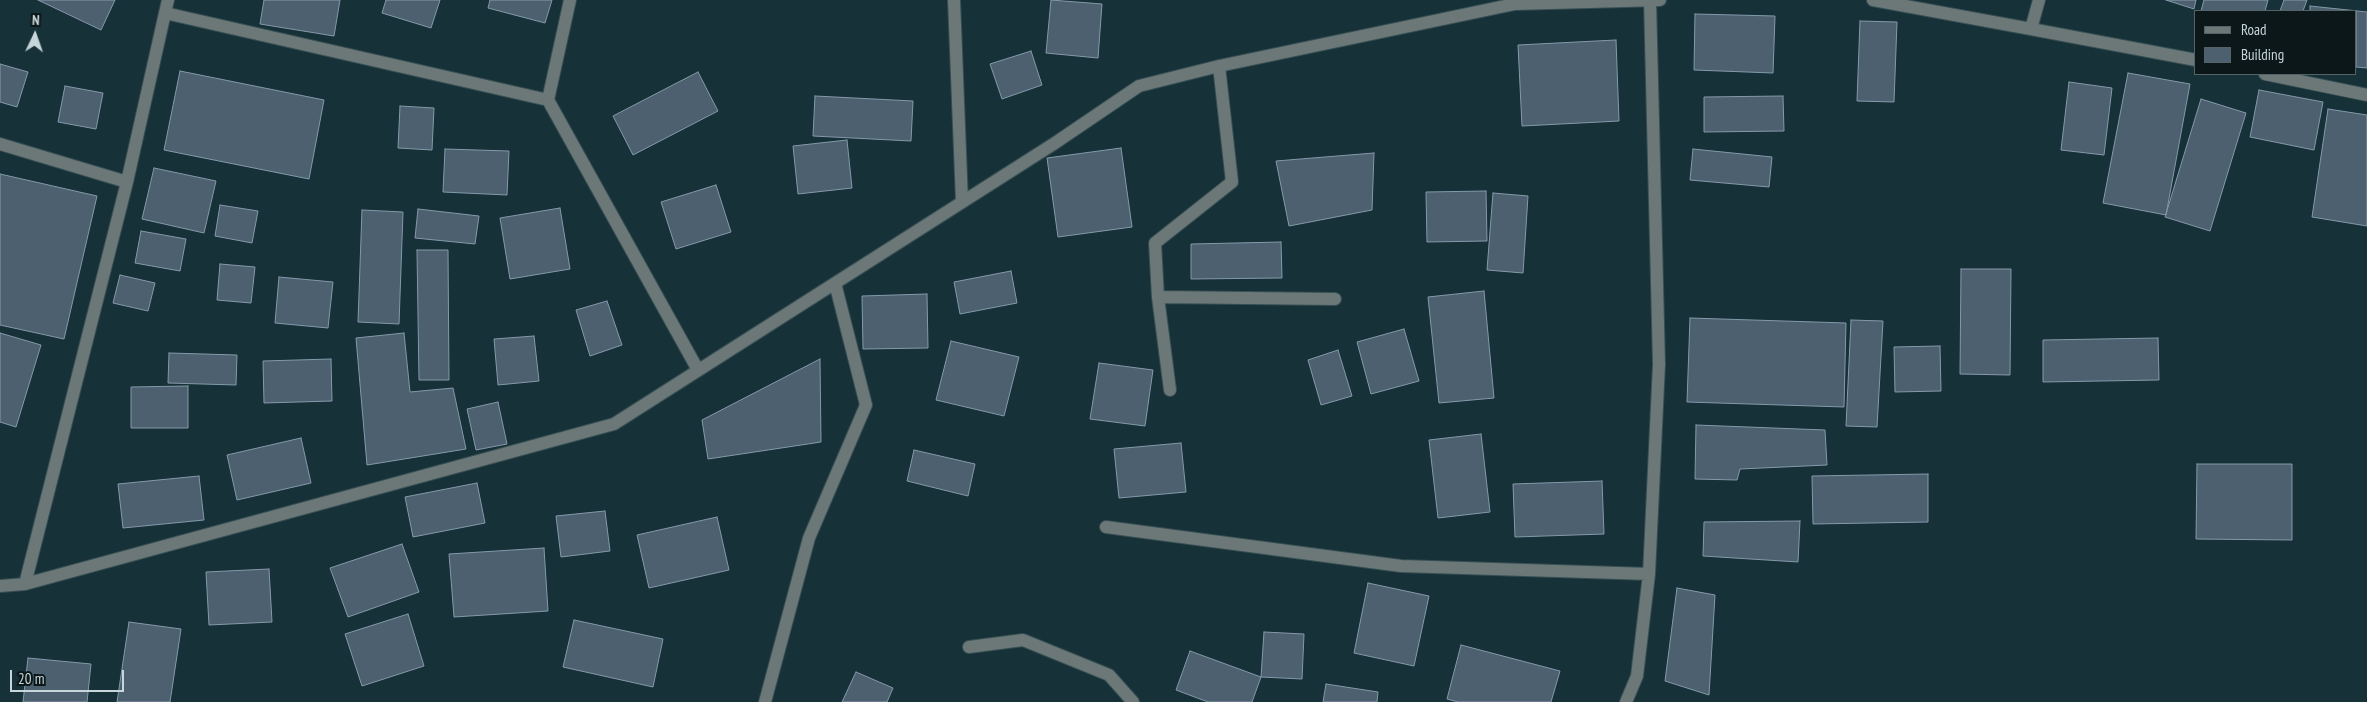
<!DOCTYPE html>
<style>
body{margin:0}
#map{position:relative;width:2367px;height:702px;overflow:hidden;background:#163137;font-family:"PT Sans Narrow",sans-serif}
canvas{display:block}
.legend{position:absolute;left:2194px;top:10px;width:162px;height:65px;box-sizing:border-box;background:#0b1719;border:1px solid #566366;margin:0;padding:6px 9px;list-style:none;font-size:15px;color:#c7d6da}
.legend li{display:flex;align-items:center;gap:10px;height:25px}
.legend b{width:25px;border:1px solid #566366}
.north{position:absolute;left:10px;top:10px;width:50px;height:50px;-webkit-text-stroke:4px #0b1719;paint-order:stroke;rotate:3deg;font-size:14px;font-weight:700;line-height:20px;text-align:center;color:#c7d6da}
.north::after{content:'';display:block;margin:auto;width:18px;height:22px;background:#c7d6da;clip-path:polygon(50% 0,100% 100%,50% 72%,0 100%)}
.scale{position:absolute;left:10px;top:670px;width:114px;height:22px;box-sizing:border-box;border:2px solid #c7d6da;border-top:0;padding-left:6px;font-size:15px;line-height:18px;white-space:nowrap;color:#c7d6da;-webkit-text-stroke:4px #0b1719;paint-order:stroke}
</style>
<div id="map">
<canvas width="2367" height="702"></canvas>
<ul class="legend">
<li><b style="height:6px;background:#6c7877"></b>Road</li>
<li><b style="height:14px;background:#4d6070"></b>Building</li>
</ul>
<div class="north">N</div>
<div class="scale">20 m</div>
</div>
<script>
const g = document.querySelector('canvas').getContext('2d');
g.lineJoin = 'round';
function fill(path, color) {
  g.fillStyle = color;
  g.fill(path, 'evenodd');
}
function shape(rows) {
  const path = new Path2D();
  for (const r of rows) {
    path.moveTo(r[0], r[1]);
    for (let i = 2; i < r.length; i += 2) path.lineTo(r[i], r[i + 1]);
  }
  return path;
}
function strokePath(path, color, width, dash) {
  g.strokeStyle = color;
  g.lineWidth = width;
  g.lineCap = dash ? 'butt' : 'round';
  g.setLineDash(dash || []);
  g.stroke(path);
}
const building = shape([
 [38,0,115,0,101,30,38,0],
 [264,0,340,0,334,36,260,24,264,0],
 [386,0,440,0,431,28,382,13,386,0],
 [490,0,552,0,545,23,488,8,490,0],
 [1051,0,1102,4,1098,58,1046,53,1051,0],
 [2166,0,2196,0,2194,9,2166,0],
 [2204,0,2268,0,2265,11,2201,11,2204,0],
 [2284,0,2307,0,2303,11,2280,11,2284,0],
 [2310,6,2367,12,2367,68,2356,67,2356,11,2310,11,2310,6],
 [1695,14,1775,16,1773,73,1694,70,1695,14],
 [1860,21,1897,22,1894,102,1857,101,1860,21],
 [1616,40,1619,121,1522,126,1518,45,1616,40],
 [1031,51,1042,85,1002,99,990,64,1031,51],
 [0,64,28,72,17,107,0,102,0,64],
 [180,71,324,100,309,179,164,150,180,71],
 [698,72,718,111,633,155,613,116,698,72],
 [2128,73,2190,84,2166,215,2103,203,2128,73],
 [2069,82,2112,88,2104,155,2061,150,2069,82],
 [65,86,103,93,96,129,58,122,65,86],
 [2259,90,2323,102,2314,150,2250,137,2259,90],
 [815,96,913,101,911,141,813,136,815,96],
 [1783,96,1784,131,1704,132,1704,97,1783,96],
 [2201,99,2246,113,2210,231,2165,217,2201,99],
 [400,106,434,108,432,150,398,148,400,106],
 [2328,109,2367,115,2367,226,2312,217,2328,109],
 [847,140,852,188,798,194,793,146,847,140],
 [1121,148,1132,227,1058,237,1047,158,1121,148],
 [445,149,509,151,507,195,443,192,445,149],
 [1693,149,1772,157,1769,187,1690,180,1693,149],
 [1374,153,1372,210,1289,226,1276,161,1374,153],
 [154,168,216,181,204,233,142,219,154,168],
 [0,174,97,196,64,339,0,325,0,174],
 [716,185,731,232,676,249,661,202,716,185],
 [1486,191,1487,241,1427,242,1426,192,1486,191],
 [1493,193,1528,196,1523,273,1487,270,1493,193],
 [220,205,258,211,252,243,215,236,220,205],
 [560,208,570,269,510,279,500,218,560,208],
 [418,209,479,216,475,244,415,238,418,209],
 [362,210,403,212,399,324,358,322,362,210],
 [141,231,186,239,180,271,135,263,141,231],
 [1281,242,1282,278,1191,279,1191,244,1281,242],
 [417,250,448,250,449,380,419,380,417,250],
 [220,264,255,267,251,303,217,300,220,264],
 [1961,269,2011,269,2010,375,1960,374,1961,269],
 [1011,271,1017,303,960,314,954,282,1011,271],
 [120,275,155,283,148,311,113,303,120,275],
 [279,277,333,282,328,328,275,323,279,277],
 [1484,291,1494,398,1439,403,1428,297,1484,291],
 [927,294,928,348,863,349,862,296,927,294],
 [607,301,622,345,590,356,576,310,607,301],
 [1690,318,1846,323,1844,407,1687,402,1690,318],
 [1851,320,1883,321,1877,427,1846,426,1851,320],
 [1404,329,1419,381,1371,394,1357,342,1404,329],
 [0,333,41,345,16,427,0,422,0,333],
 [404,333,410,392,453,388,466,449,367,465,356,338,404,333],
 [534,336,539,381,498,385,494,339,534,336],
 [2158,338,2159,380,2043,382,2043,340,2158,338],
 [951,341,1019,357,1004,416,936,400,951,341],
 [1940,346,1941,391,1895,392,1894,347,1940,346],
 [1338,350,1352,396,1321,405,1308,360,1338,350],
 [169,353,237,355,236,385,168,383,169,353],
 [331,359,332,401,264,403,263,361,331,359],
 [820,359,821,442,708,459,702,420,820,359],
 [1099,363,1153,370,1145,426,1090,419,1099,363],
 [188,386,188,428,131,428,131,387,188,386],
 [498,402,507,444,476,450,467,409,498,402],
 [1696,425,1825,430,1827,465,1740,469,1737,480,1695,479,1696,425],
 [1481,434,1490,512,1438,518,1429,440,1481,434],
 [301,438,311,483,237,500,227,455,301,438],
 [1181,443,1186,492,1119,498,1114,449,1181,443],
 [914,450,975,464,968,496,907,481,914,450],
 [2197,464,2292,464,2292,540,2196,539,2197,464],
 [1928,474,1928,522,1813,524,1812,476,1928,474],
 [199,476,204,520,123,528,118,484,199,476],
 [1602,481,1604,534,1515,537,1513,484,1602,481],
 [477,483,485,523,413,537,405,497,477,483],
 [605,511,610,551,561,557,556,516,605,511],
 [717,517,729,570,649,588,637,535,717,517],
 [1800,521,1798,562,1703,556,1704,522,1800,521],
 [402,544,419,592,348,617,330,568,402,544],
 [544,548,548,611,454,617,449,554,544,548],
 [269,569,272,622,209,625,206,572,269,569],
 [1368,583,1429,596,1414,666,1354,653,1368,583],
 [1677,588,1715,595,1709,695,1665,681,1677,588],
 [408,614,424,666,362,686,345,634,408,614],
 [574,620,663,639,653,687,563,667,574,620],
 [129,622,181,629,170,702,117,702,129,622],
 [1264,632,1304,634,1302,679,1261,677,1264,632],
 [1461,645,1560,671,1551,702,1458,702,1447,699,1461,645],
 [1190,651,1261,677,1252,702,1208,702,1176,690,1190,651],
 [28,658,91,664,87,702,23,702,28,658],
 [856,672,893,688,887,702,842,702,856,672],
 [1326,684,1378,692,1377,702,1323,702,1326,684]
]);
fill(building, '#4d6070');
strokePath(building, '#8599aa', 1);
const minor = shape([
 [954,0,962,202],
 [1873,0,2031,29],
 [2039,0,2031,29,2196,60],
 [165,13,168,0],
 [1219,66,1232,182,1155,243,1158,297,1335,299],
 [2265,74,2367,95],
 [548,100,570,0],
 [0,144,127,182],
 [1158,297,1170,390],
 [1106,527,1401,566,1649,574],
 [25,584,127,182,165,13,548,100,698,370],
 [0,586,25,584,614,424,1055,143,1139,86,1219,66,1515,4,1660,0],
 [969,647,1023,640,1109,675,1133,702],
 [765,702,809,538,866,405,835,283],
 [1626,702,1637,676,1649,574,1659,364,1650,0]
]);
strokePath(minor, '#364f54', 14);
strokePath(minor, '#6c7877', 12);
</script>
